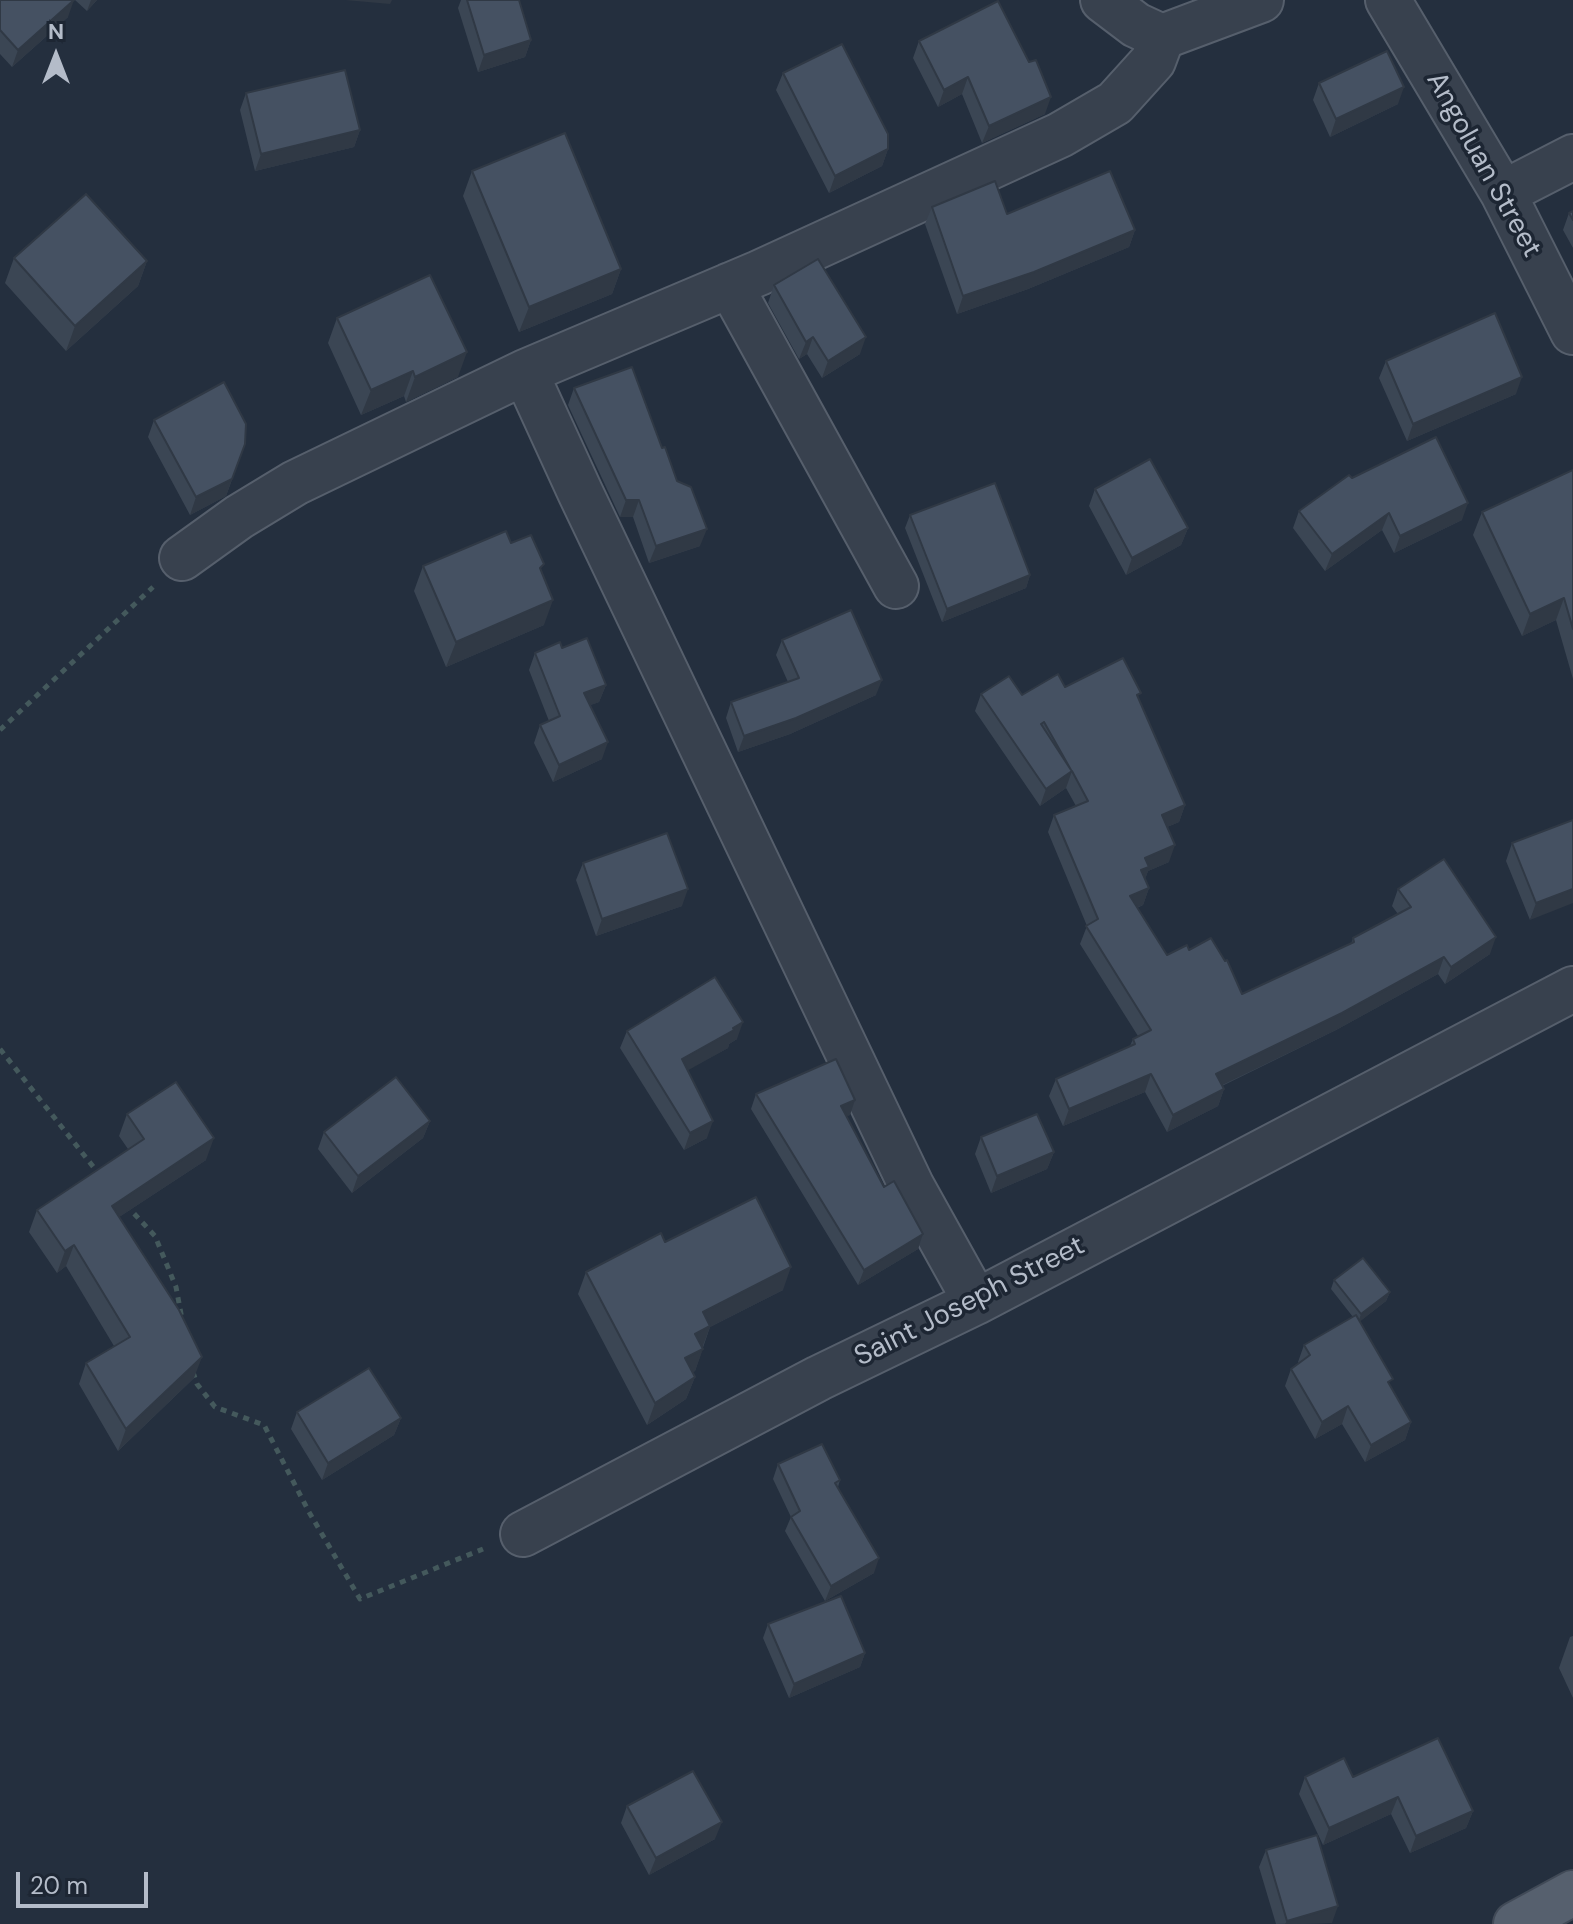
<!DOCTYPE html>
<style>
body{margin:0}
#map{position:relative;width:1573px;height:1924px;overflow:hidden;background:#242f3e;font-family:"DM Sans",sans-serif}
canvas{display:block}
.north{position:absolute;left:16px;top:16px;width:80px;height:80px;-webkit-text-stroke:6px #1d2633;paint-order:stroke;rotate:0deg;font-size:22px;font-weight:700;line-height:32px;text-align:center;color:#b4bcc9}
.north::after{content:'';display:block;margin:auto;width:28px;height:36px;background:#b4bcc9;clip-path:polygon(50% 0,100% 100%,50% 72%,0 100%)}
.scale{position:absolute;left:16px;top:1872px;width:132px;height:36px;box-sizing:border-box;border:4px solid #b4bcc9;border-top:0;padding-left:10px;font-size:24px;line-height:28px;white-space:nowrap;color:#b4bcc9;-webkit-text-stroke:6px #1d2633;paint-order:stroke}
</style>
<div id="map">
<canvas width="1573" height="1924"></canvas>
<div class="north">N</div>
<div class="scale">20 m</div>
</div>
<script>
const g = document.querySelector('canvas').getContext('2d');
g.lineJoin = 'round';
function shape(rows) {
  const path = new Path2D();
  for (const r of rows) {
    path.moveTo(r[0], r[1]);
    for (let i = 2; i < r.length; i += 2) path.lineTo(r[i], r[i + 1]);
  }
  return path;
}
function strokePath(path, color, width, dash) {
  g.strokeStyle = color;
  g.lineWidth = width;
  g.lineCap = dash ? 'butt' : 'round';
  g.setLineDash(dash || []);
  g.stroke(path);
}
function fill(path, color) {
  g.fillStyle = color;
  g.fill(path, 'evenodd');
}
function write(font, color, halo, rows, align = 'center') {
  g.font = font + ' "DM Sans",sans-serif';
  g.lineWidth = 7;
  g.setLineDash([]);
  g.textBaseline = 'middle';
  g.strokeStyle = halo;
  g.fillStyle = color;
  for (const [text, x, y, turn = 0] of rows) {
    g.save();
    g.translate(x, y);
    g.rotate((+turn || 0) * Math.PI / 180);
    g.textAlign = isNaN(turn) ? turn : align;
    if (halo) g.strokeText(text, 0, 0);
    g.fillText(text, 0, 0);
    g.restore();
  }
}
const minor = shape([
 [1103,0,1136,25,1162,37,1261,0],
 [1388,0,1503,193,1573,332],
 [1503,193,1573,157],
 [730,285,896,586],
 [525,372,580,492,912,1187,976,1302],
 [182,558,239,517,295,483,525,372,759,273,1060,135,1115,103,1153,61,1162,37],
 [523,1534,819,1378,976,1302,1573,989]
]);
const major = shape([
 [1516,1924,1573,1893]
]);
strokePath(minor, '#565f6c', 48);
strokePath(major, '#414a57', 48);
strokePath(shape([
 [0,730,153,587],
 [0,1049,99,1174],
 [126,1205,155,1236,176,1287,182,1319],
 [193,1372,197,1384,215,1407,264,1425,309,1512,360,1599,483,1549]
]), '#44595c', 5, [6, 6]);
strokePath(minor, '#38414e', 44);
strokePath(major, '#56606e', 44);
fill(shape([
 [0,0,68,17,12,67,0,54],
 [75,0,97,0,87,11],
 [461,0,519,0,531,40,525,57,478,72,458,8],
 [919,41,1045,114,982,143,962,94,938,107,913,58],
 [783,73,888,149,882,166,829,193,776,90],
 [1319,83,1398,104,1330,137,1313,100],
 [246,93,360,130,354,147,255,171,240,110],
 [472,171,621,269,612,294,519,332,463,196],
 [932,207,1007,214,1135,230,1129,247,1028,289,957,314,925,224],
 [1573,211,1573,248,1563,230,1569,213],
 [14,258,147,261,138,286,66,351,5,283],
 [774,285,860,354,822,378,807,354,799,359,768,303],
 [337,318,458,377,406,402,404,396,361,415,328,343],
 [1386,361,1516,394,1407,441,1379,378],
 [574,388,662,448,677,481,700,546,649,563,633,517,620,517,568,405],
 [154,420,245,444,226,496,190,515,148,437],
 [1573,470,1573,679,1556,620,1522,636,1473,535,1482,512],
 [1352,478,1462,520,1394,553,1382,530,1325,571,1293,528,1299,511],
 [1095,489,1188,528,1181,545,1126,575,1089,506],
 [910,515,1030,575,1026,588,942,622,905,528],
 [511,543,541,571,544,625,446,667,414,591,423,566],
 [782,640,876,695,790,734,738,752,726,718,731,702,788,682,776,655],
 [562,648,606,685,599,702,590,705,602,759,553,782,534,743,540,725,549,721,529,670,535,653],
 [1065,687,1139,699,1185,805,1179,822,1167,827,1169,862,1148,871,1145,879,1149,888,1143,905,1137,908,1167,955,1189,950,1242,994,1351,944,1353,938,1398,914,1392,906,1398,889,1490,954,1445,984,1438,974,1336,1030,1222,1086,1224,1089,1218,1106,1167,1132,1145,1092,1063,1126,1049,1096,1056,1079,1130,1046,1133,1039,1138,1036,1080,944,1087,926,1048,832,1054,815,1076,806,1066,788,1040,806,975,711,981,694,1022,695],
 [1573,820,1530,920,1506,861,1512,843],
 [583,863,682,906,596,936,576,880],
 [627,1031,737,1039,729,1044,728,1048,687,1070,707,1138,684,1150,620,1048],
 [756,1094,850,1115,846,1116,884,1187,923,1234,918,1249,858,1285,751,1109],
 [127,1114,206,1160,119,1217,194,1378,118,1451,79,1384,86,1363,114,1346,66,1266,57,1273,29,1232,37,1210,128,1149,119,1136],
 [430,1121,423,1138,352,1193,318,1149,324,1132],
 [981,1137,1054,1152,1047,1169,991,1193,975,1154],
 [665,1242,783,1290,710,1327,695,1371,692,1372,695,1377,686,1399,647,1425,578,1294,586,1272],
 [1334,1280,1390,1292,1386,1301,1360,1321,1390,1386,1411,1422,1405,1440,1365,1462,1342,1424,1315,1439,1285,1386,1291,1369,1299,1364,1298,1362,1304,1345,1353,1317,1331,1289],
 [297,1412,401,1418,394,1435,322,1480,291,1429],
 [778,1464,840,1480,838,1487,874,1573,825,1601,785,1531,791,1517,773,1479],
 [768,1624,865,1653,860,1667,789,1698,763,1638],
 [1573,1636,1573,1698,1559,1668,1570,1637],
 [1305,1777,1473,1811,1466,1828,1410,1853,1391,1814,1323,1845,1299,1794],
 [627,1806,715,1839,649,1875,621,1823],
 [1266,1850,1332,1923,1276,1924,1259,1867]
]), '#3b4654');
fill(shape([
 [74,0,68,17,12,67,18,50],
 [91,0,97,0,87,11],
 [345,0,392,0,390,4],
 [531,40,525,57,478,72,484,55],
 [968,77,962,94,938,107,944,90],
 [1404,87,1398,104,1330,137,1336,119],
 [1051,97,1045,114,982,143,989,126],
 [360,130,354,147,255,171,261,154],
 [888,149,882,166,829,193,835,176],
 [1135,230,1129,247,1028,289,957,314,963,296],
 [147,261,138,286,66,351,75,326],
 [621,269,612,294,519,332,529,307],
 [813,337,807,354,799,359,806,342],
 [866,337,860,354,822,378,828,361],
 [467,352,458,377,406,402,415,377],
 [413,371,404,396,361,415,371,390],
 [1522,377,1516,394,1407,441,1413,424],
 [232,479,226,496,190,515,196,497],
 [626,500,639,500,633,517,620,517],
 [1468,503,1462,520,1394,553,1400,536],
 [1389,513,1382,530,1325,571,1332,554],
 [1188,528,1181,545,1126,575,1132,558],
 [707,529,700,546,649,563,656,546],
 [1030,575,1026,588,942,622,947,609],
 [1564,598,1556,620,1522,636,1530,614],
 [553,600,544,625,446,667,456,642],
 [882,680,876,695,790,734,738,752,744,736],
 [606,685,599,702,578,710,584,693],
 [608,742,602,759,553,782,559,765],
 [1072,771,1066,788,1040,806,1046,789],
 [1185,805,1179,822,1155,832,1162,815],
 [1175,845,1169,862,1148,871,1143,885,1135,888,1145,858],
 [1149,888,1143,905,1123,913,1130,896],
 [688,889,682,906,596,936,602,919],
 [1573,889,1573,903,1530,920,1536,903],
 [1496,937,1490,954,1445,984,1451,967],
 [1444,957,1438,974,1336,1030,1210,1091,1216,1074],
 [743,1022,737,1039,729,1044,728,1048,676,1077,682,1059],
 [1151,1074,1145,1092,1063,1126,1069,1109],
 [1224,1089,1218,1106,1167,1132,1173,1115],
 [855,1100,850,1115,835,1121,841,1106],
 [430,1121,423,1138,352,1193,358,1176],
 [713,1121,707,1138,684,1150,690,1133],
 [214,1138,206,1160,104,1227,112,1206],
 [1054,1152,1047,1169,991,1193,997,1176],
 [923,1234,918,1249,858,1285,864,1270],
 [74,1245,66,1266,57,1273,65,1251],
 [791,1267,783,1290,710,1327,702,1348,686,1356,703,1312],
 [1390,1292,1386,1301,1358,1323,1361,1314],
 [703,1349,695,1371,677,1381,685,1358],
 [202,1357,194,1378,118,1451,126,1429],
 [695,1377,686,1399,647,1425,655,1403],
 [1348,1406,1342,1424,1315,1439,1322,1422],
 [401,1418,394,1435,322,1480,328,1463],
 [1411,1422,1405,1440,1365,1462,1371,1445],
 [879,1558,874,1573,825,1601,831,1586],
 [865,1653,860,1667,789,1698,794,1684],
 [1398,1797,1391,1814,1323,1845,1329,1828],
 [1473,1811,1466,1828,1410,1853,1416,1836],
 [722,1822,715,1839,649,1875,656,1858],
 [1338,1906,1332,1923,1285,1924,1287,1921]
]), '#303945');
const building = shape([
 [0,0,74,0,18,50,0,30,0,0],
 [467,0,519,0,531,40,484,55,467,0],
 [998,1,1029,62,1036,60,1051,97,989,126,968,77,944,90,919,41,998,1],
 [842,44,888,134,888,149,835,176,783,73,842,44],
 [1387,51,1404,87,1336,119,1319,83,1387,51],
 [345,70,360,130,261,154,246,93,345,70],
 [565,133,621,269,529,307,472,171,565,133],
 [1110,171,1135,230,1034,272,963,296,932,207,995,181,1007,214,1110,171],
 [86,194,147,261,75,326,14,258,86,194],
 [1573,211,1573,220,1569,213,1573,211],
 [818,259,866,337,828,361,813,337,806,342,774,285,818,259],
 [430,275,467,352,415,377,413,371,371,390,337,318,430,275],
 [1495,313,1522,377,1413,424,1386,361,1495,313],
 [632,367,662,448,665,447,677,481,691,487,707,529,656,546,639,500,626,500,574,388,632,367],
 [224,382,246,424,245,444,232,479,196,497,154,420,224,382],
 [1436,437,1468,503,1400,536,1389,513,1332,554,1299,511,1349,475,1352,478,1436,437],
 [1150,459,1188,528,1132,558,1095,489,1150,459],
 [1573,470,1573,629,1564,598,1530,614,1482,512,1573,470],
 [995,483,1030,575,947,609,910,515,995,483],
 [506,531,511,543,531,535,544,564,540,568,553,600,456,642,423,566,506,531],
 [851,610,882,680,796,718,744,736,731,702,799,678,782,640,851,610],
 [587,638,606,685,584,693,608,742,559,765,540,725,560,716,535,653,560,642,562,648,587,638],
 [1123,658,1141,693,1137,695,1185,805,1162,815,1175,845,1145,858,1149,867,1141,870,1149,888,1130,896,1167,955,1187,945,1189,950,1211,938,1225,961,1227,960,1242,994,1354,942,1353,938,1411,907,1398,889,1444,859,1496,937,1451,967,1444,957,1342,1013,1216,1074,1224,1089,1173,1115,1151,1074,1069,1109,1056,1079,1135,1044,1133,1039,1151,1030,1086,926,1098,919,1054,815,1088,801,1072,771,1046,789,981,694,1009,676,1022,695,1058,674,1065,687,1123,658],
 [1044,722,1071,770,1041,724,1044,722],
 [1573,820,1573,889,1536,903,1512,843,1573,820],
 [667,833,688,889,602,919,583,863,667,833],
 [715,977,743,1022,733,1028,734,1030,682,1059,713,1121,690,1133,627,1031,715,977],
 [836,1059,855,1100,841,1106,884,1187,894,1181,923,1234,864,1270,756,1094,836,1059],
 [396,1077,430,1121,358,1176,324,1132,396,1077],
 [176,1082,214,1138,112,1206,179,1310,202,1357,126,1429,86,1363,130,1337,74,1245,65,1251,37,1210,144,1139,127,1114,176,1082],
 [1037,1114,1054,1152,997,1176,981,1137,1037,1114],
 [756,1197,791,1267,703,1312,710,1326,695,1334,703,1349,685,1358,695,1377,655,1403,586,1272,661,1233,665,1242,756,1197],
 [1363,1258,1390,1292,1361,1314,1334,1280,1363,1258],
 [1356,1315,1393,1379,1388,1382,1411,1422,1371,1445,1348,1406,1322,1422,1291,1369,1310,1355,1304,1345,1356,1315],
 [369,1368,401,1418,328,1463,297,1412,369,1368],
 [822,1444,840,1480,835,1483,879,1558,831,1586,791,1517,800,1511,778,1464,822,1444],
 [841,1596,865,1653,794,1684,768,1624,841,1596],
 [1438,1738,1473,1811,1416,1836,1398,1797,1329,1828,1305,1777,1344,1758,1353,1777,1438,1738],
 [693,1771,722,1822,656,1858,627,1806,693,1771],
 [1317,1835,1338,1906,1287,1921,1266,1850,1317,1835]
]);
fill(building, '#455162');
strokePath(building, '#303945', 2);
write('28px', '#b4bcc9', '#1d2633', [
 ["Angoluan Street",1483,165,61],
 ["Saint Joseph Street",970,1302,-27]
]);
</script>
